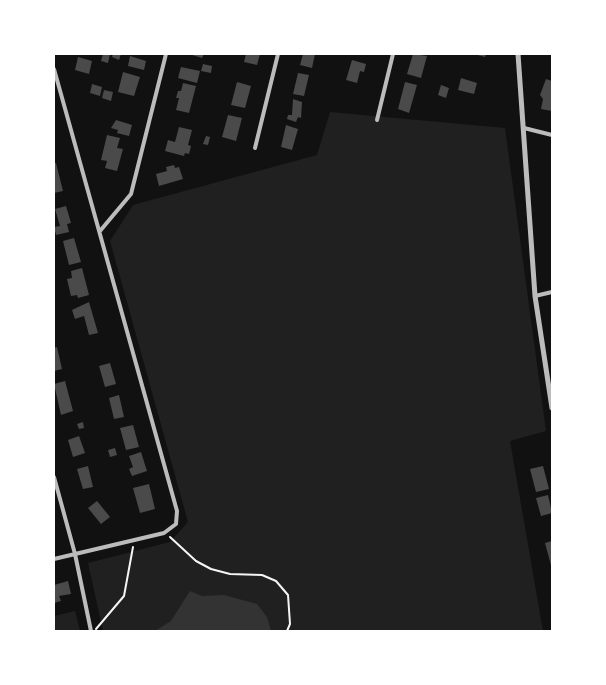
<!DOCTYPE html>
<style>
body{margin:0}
#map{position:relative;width:606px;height:685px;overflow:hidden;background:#111;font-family:"Archivo Narrow",sans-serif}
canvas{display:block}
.frame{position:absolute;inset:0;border:55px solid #fff;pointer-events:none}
</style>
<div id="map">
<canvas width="606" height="685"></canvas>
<div class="frame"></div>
</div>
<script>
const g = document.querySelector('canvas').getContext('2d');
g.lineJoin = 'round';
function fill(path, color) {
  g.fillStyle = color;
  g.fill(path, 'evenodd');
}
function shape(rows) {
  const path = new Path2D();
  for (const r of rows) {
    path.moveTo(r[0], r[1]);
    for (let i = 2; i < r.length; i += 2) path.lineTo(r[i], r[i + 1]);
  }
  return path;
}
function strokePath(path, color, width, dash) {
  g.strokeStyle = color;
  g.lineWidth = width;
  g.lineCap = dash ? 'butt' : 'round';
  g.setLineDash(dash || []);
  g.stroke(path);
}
fill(shape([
 [330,112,505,128,546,431,510,441,543,631,103,631,88,563,170,542,188,522,110,241,133,205,317,155],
 [75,611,80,631,54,631,54,616]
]), '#202020');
fill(shape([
 [190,591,202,596,224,595,257,604,267,617,271,631,155,631,171,621]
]), '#333');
fill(shape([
 [103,54,110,54,108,63,101,61],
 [113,54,121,54,119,60,112,57],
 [189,54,204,54,202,58],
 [246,54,260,54,257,65,244,62],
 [303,54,315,54,312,68,300,65],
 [413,54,427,56,421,78,407,74],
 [474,54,486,54,485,57],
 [130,56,146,61,144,70,128,66],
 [78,57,92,61,89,74,75,70],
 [352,60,366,64,364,72,360,71,357,83,346,80],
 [203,64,212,66,211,73,201,71],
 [181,67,200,71,197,83,178,78],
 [123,72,140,77,134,96,118,92],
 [298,73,309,75,304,96,293,94],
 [461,78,477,83,474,94,458,90],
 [546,79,552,81,552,111,541,109,543,99,540,95],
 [237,82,251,86,245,108,231,105],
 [405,82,417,85,409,113,398,109],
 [183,83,196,86,189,113,176,110,179,98,176,98,178,91,181,91],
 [92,84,102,87,100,96,90,93],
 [441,85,449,88,446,98,438,95],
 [104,90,113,92,111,101,102,98],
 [293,99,302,102,301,118,298,117,296,122,287,119,288,115,292,115],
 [228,115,242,118,236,141,222,137],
 [116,120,132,125,129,136,117,133,118,130,111,128],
 [286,125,298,129,292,150,281,147],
 [179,127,192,130,188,145,191,146,189,154,185,153,184,156,165,151,168,140,175,142],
 [107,135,120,138,117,148,123,149,117,171,105,168,107,161,101,160],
 [206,136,210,137,208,145,203,144],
 [54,163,56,163,63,191,54,193],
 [174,165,175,168,179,167,183,179,159,186,156,174,167,171,166,167],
 [66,206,71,223,67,224,69,232,56,235,54,227,60,226,55,209],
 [74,238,81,262,69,265,63,241],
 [82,268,89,295,78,298,77,295,71,296,67,279,72,278,71,271],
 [89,302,98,333,89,335,84,316,75,319,72,310],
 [57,347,62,369,54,371,54,348],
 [110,363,116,384,105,387,99,366],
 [65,381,73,411,61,415,54,384],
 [119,395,124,417,114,419,109,398],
 [83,422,84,428,79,429,77,424],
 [133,425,139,447,126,450,120,428],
 [79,436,85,453,73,457,68,440],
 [115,448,117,455,110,457,108,450],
 [141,452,147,471,132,476,129,469,133,467,129,456],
 [88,466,93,487,83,489,77,469],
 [543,466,549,489,536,492,530,469],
 [149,484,155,509,140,513,133,488],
 [548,495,552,513,541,516,536,498],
 [97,501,110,517,101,524,88,508],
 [552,541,552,569,545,543],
 [68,581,71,594,59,596,61,601,54,603,54,585]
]), '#4a4a4a');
strokePath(shape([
 [170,537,196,561,211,569,230,574,262,575,276,581,288,595,290,624,287,631],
 [96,629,124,596,133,547]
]), '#f5f5f5', 2);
strokePath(shape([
 [54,69,177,511,176,524,164,533,54,559],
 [377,120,393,54],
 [524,128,552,135],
 [255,148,278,54],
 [100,231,131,194,166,54],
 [535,296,552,292],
 [54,477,75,554,91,631]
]), '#bcbcbc', 4);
strokePath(shape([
 [518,54,535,296,552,408]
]), '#bcbcbc', 5);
</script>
